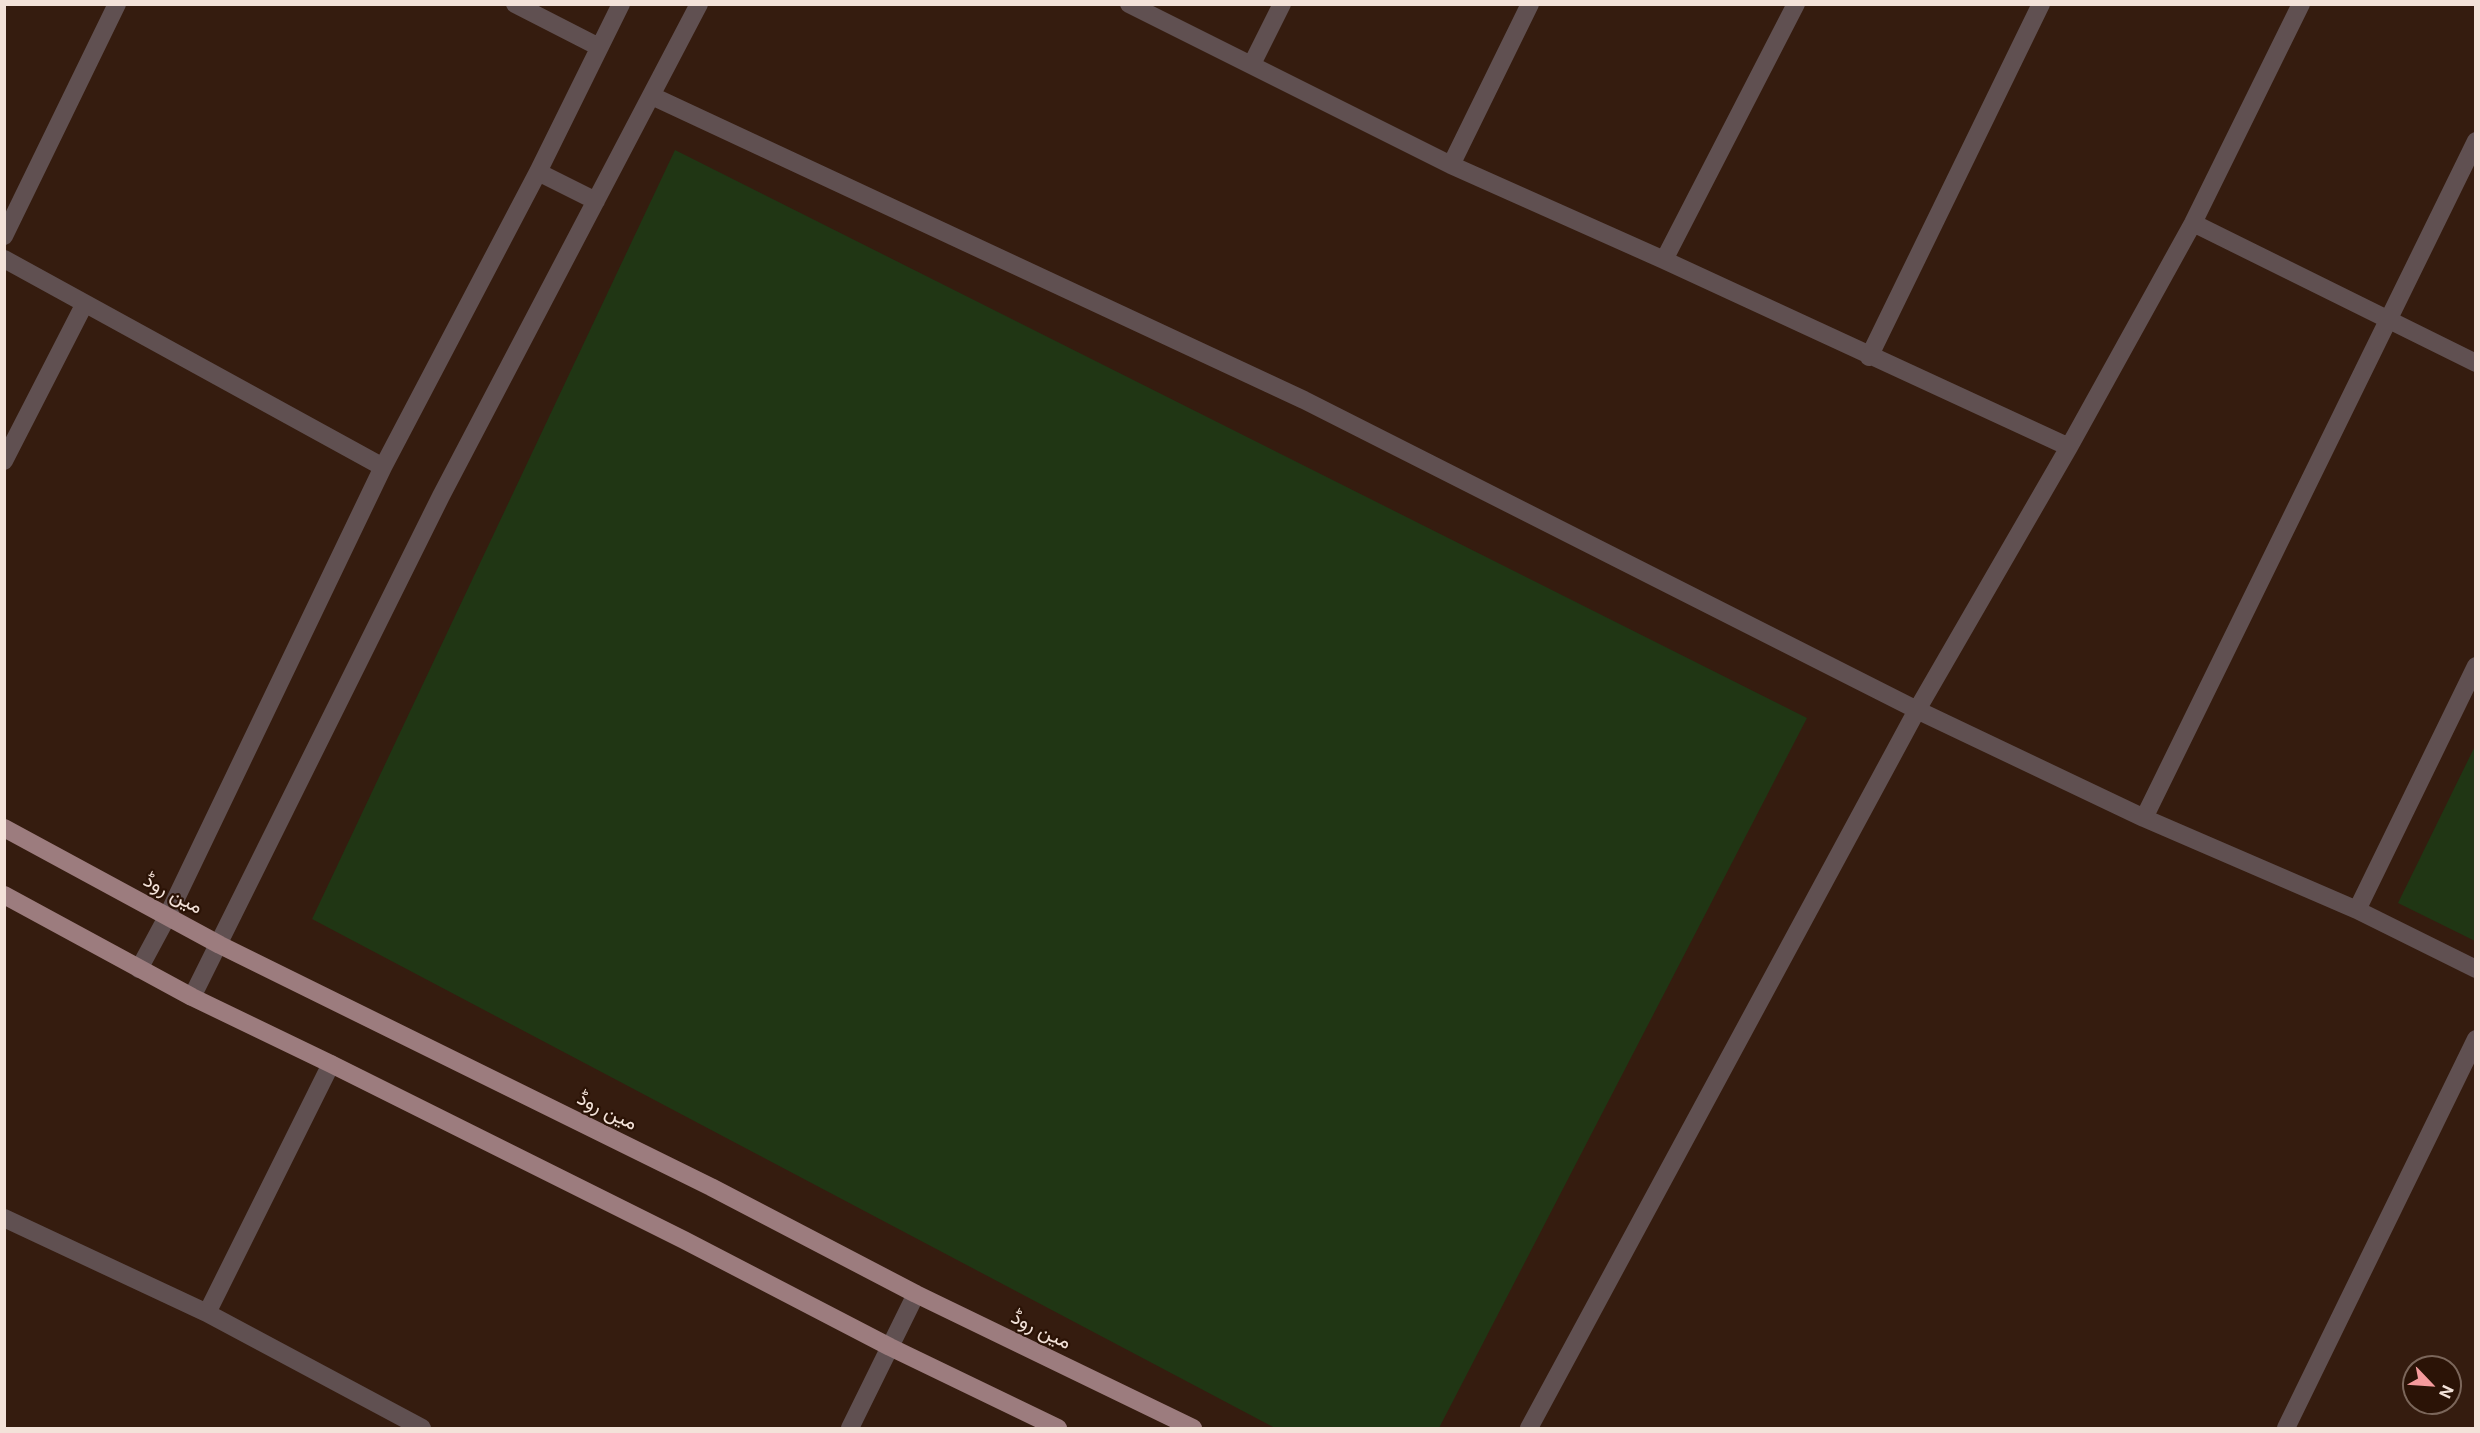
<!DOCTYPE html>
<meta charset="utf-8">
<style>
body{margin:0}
#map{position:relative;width:2480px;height:1433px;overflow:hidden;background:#351c0f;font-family:Inter,sans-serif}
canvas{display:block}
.frame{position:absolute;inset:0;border:6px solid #f3e2d9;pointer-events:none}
.north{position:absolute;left:2402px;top:1355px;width:60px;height:60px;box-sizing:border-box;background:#2b1306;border:2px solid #7b665a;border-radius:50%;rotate:115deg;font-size:16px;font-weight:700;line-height:24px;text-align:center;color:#f3e2d9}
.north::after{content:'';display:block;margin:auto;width:21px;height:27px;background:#f59b9d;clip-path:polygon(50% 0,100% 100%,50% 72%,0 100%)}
</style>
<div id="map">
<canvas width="2480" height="1433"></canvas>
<div class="frame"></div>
<div class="north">N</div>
</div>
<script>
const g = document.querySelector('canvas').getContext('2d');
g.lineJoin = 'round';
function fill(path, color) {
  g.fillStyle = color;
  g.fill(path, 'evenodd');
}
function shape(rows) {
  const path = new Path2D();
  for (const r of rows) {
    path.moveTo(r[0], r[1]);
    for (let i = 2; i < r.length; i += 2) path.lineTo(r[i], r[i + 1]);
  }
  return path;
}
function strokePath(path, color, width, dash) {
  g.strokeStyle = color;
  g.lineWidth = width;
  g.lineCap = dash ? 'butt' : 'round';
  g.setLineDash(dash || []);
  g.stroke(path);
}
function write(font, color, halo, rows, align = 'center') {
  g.font = font + ' Inter,Vazirmatn,sans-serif';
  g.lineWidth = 4.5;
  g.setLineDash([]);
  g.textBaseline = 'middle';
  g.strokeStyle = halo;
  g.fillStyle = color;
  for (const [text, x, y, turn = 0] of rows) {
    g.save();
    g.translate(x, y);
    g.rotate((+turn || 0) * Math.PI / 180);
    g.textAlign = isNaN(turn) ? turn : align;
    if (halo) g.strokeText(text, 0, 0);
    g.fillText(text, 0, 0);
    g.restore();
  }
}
fill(shape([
 [675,150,1807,718,1439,1428,1275,1428,312,919],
 [2475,746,2475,941,2398,903]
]), '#203614');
strokePath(shape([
 [515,4,599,47],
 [1129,4,1451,165,1664,260,2069,447],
 [1252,64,1282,4],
 [652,96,1304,400,1917,710,2144,818,2357,910,2476,969],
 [1451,165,1530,4],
 [538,172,596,201],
 [2193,223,2476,363],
 [4,236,117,4],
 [4,259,383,467],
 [1664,260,1796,4],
 [1869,357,2041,4],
 [4,461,84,305],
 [2144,818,2476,141],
 [2357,910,2476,666],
 [139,969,167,917,383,467,538,172,621,4],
 [192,997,441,496,699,4],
 [4,1218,207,1313,422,1428],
 [207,1313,331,1064],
 [850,1428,916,1294],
 [1529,1428,1917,710,2069,447,2193,223,2301,4],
 [2286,1428,2476,1039]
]), '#605051', 18);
strokePath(shape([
 [4,828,220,945,711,1187,916,1294,1193,1428],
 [4,895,192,997,331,1064,684,1240,890,1347,1058,1428]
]), '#9c7c7e', 18);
write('20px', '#f3e2d9', '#2b1306', [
 ["مین روڈ",173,894,28],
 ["مین روڈ",607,1111,26],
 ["مین روڈ",1041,1330,26]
]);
</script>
